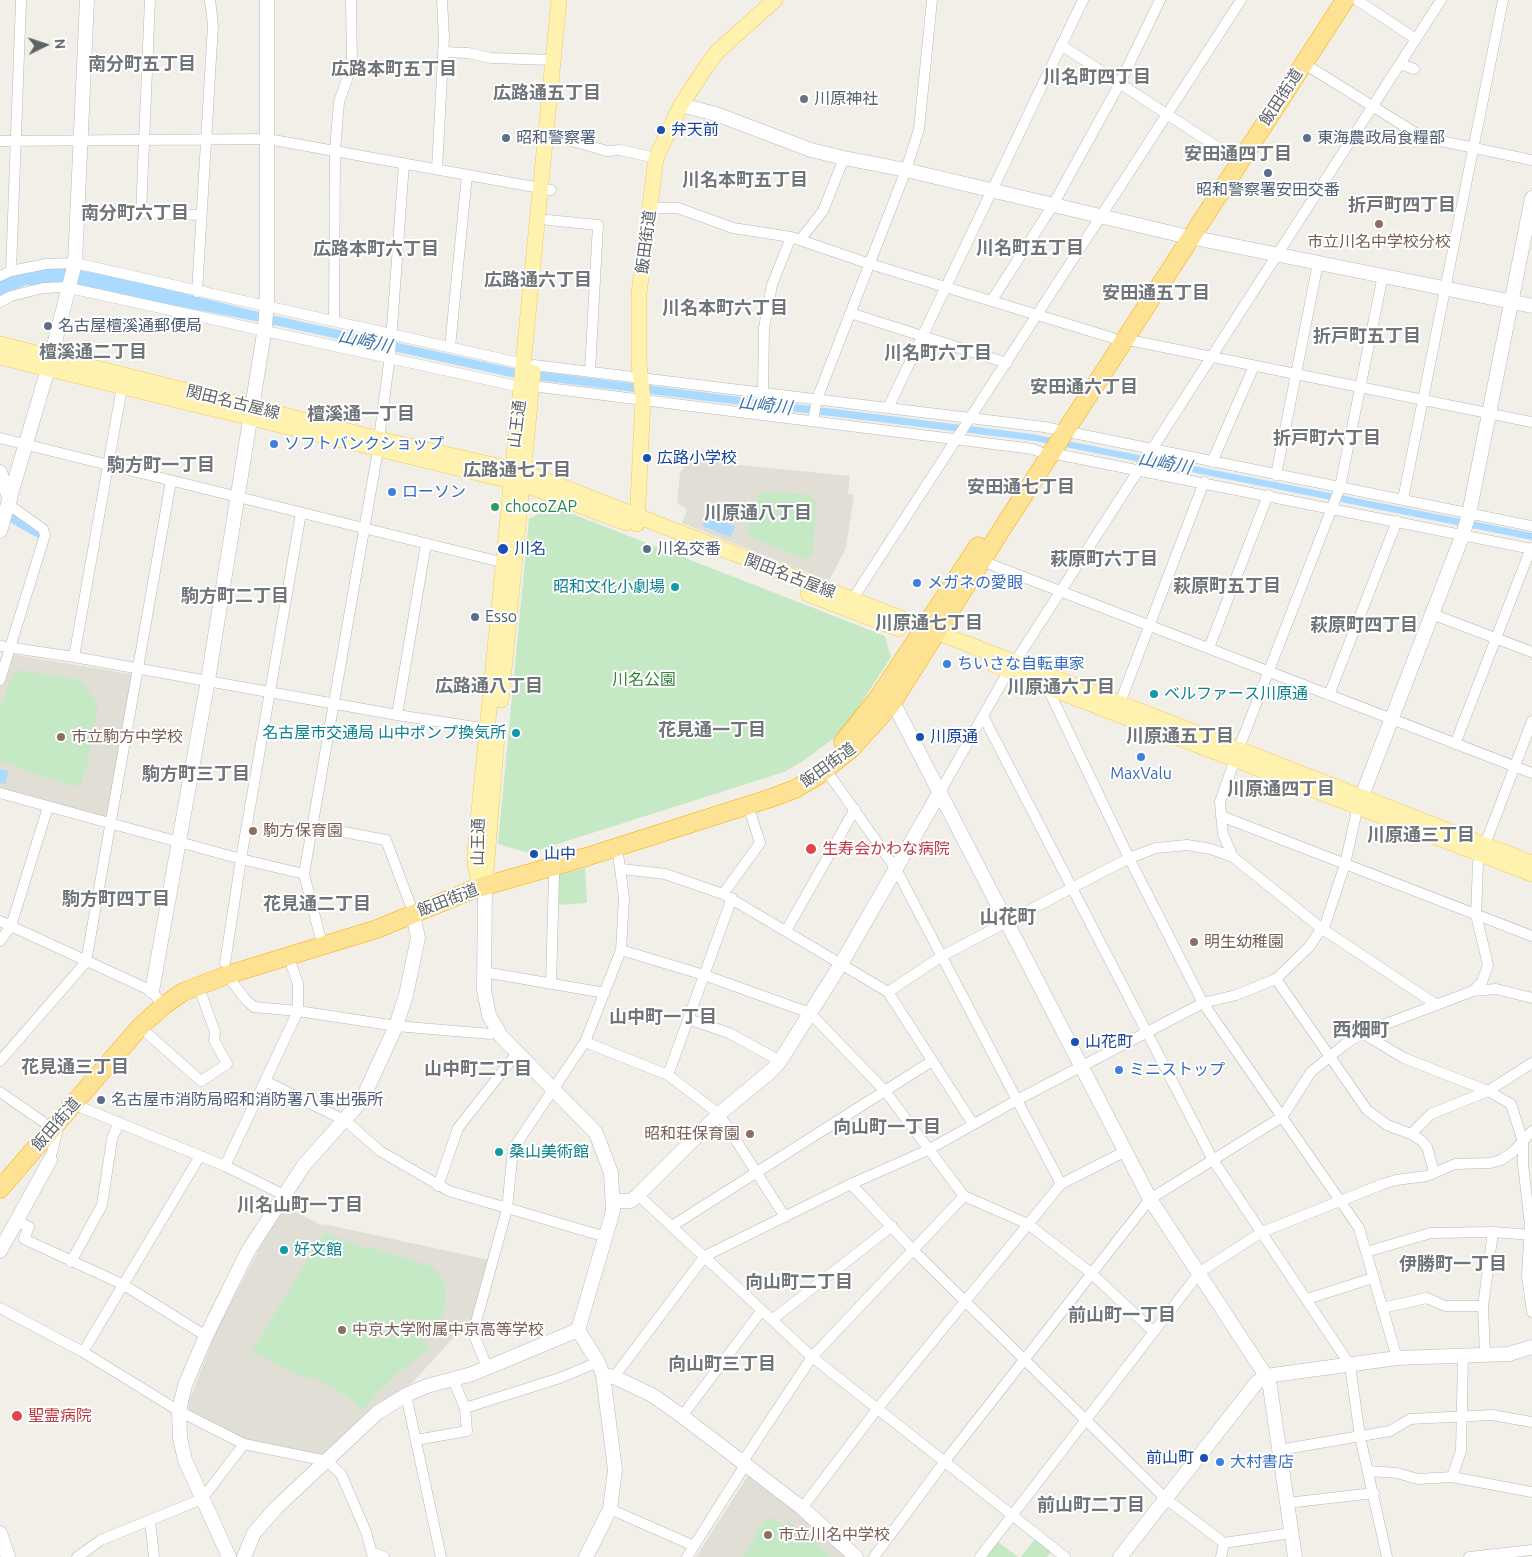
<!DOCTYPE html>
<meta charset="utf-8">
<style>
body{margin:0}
#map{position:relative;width:1532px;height:1557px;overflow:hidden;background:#f1efe8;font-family:Ubuntu,sans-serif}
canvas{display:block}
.north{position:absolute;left:20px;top:20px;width:50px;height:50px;-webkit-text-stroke:4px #fff;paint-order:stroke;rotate:86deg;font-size:14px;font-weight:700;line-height:20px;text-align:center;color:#5f6368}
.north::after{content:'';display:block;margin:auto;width:18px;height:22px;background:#5f6368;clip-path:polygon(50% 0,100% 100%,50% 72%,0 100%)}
</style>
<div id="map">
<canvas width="1532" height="1557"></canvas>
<div class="north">N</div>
</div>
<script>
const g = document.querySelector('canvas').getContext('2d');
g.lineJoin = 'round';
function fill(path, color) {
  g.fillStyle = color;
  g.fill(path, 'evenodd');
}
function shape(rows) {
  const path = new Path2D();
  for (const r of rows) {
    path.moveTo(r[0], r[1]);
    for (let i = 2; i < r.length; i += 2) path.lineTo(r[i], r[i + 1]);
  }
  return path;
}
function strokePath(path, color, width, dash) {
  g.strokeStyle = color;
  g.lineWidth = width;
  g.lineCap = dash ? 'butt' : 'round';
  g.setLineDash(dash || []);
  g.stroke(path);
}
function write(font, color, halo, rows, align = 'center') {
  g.font = font + ' Ubuntu,"Noto Sans JP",sans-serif';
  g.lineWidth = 4;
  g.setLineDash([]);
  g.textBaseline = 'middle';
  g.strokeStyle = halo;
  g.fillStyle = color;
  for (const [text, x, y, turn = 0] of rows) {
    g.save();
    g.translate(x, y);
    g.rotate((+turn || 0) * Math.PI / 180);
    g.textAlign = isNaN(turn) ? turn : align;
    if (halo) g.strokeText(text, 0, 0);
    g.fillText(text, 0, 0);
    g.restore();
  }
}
fill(shape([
 [688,460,850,476,848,493,854,495,846,548,829,581,682,523,687,510,677,502,680,473],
 [11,654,130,674,132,677,108,814,105,817,0,788,0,686],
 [282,1205,323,1226,324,1224,489,1260,470,1329,452,1339,413,1382,363,1415,326,1455,254,1444,190,1412,188,1404,216,1331],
 [749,1474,802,1513,849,1557,696,1557]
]), '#e1ded6');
fill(shape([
 [760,491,810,495,816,504,813,552,805,560,746,535],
 [552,506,885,636,891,657,849,722,834,738,803,761,784,772,529,853,498,844,529,519],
 [16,670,80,680,95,701,98,702,86,772,84,772,81,787,23,771,23,768,0,761,0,709,11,679],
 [585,868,587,903,557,905,559,875],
 [325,1232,365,1249,370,1247,428,1265,439,1273,446,1288,445,1308,436,1325,414,1329,430,1349,394,1376,362,1410,345,1395,312,1377,303,1378,252,1351],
 [767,1516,785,1526,788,1523,804,1531,830,1557,744,1557],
 [1037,1536,1053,1550,1047,1557,1021,1557],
 [998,1542,1018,1557,985,1557]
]), '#c5e8c5');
fill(shape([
 [42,267,69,268,131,280,262,313,512,368,1032,434,1532,533,1532,540,1035,441,511,377,261,322,65,285,26,285,0,296,0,280,9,275],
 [707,515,735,526,731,537,702,526],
 [0,769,9,771,5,784,0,783]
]), '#aadaff');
strokePath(shape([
 [14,516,39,530]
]), '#aadaff', 15);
const street = shape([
 [1357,0,1416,39],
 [1061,45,1231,156],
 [443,52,468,53,491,58,553,60],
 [1303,63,1422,137,1532,160],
 [1400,64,1414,69],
 [555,136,607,151,620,150,656,158],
 [0,141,268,139,551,190],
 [437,169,444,38,442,0],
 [650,208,678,208,733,228,791,237,870,264,1113,338],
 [77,211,201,215],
 [141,214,150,0],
 [548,220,598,225,590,371],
 [800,240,823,211,844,158],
 [11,271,21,0],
 [0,276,11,271,46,264,75,263,524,364],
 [197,292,213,25,210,0],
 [992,300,1053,205,1120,83,1160,0],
 [0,302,11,296,43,288,65,287,521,387],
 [850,313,1007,363],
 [334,321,335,150,339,102,352,65,351,0],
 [1124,339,1532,422],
 [450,347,467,175],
 [534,365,1044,427,1532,526],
 [532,386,1033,449,1040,452],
 [763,392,764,328,772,285,791,237],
 [888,408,1083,0],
 [813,421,817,399,906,170,919,129,932,0],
 [0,438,505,563],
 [379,439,390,355,404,163],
 [1051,453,1532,549],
 [1212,462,1254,366],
 [1276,475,1318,263],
 [1403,499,1503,0],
 [982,561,1532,773],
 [852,600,1241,0],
 [1432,614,1532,652],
 [0,646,74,657,397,715,488,729],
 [1209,648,1268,495],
 [74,657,122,387],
 [1015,662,1441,0],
 [0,680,45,535,43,529,9,505],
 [1047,687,1129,858,1203,1003,1359,1228,1397,1358],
 [1329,695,1397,521],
 [1118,708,1204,482],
 [397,715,426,544],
 [983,716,1213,1160,1350,1365,1360,1437,1387,1557],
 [1455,744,1531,548],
 [1239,748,1340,487,1383,275],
 [826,770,896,869,1061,1184],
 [940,792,1009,670],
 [0,793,241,859,304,874,378,450],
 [1221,816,1532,936],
 [312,826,386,840,410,904],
 [1233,857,1223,834,1220,802,1235,759],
 [622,869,665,874,723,894,888,992,973,1124],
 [304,874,320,936],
 [723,894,760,843,748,805],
 [0,921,152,991,163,1006],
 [786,931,855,809],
 [0,941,11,926,48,807],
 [621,950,704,975,810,1013,885,1091,964,1196,1028,1224,1091,1273,1154,1332],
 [225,963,241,859,301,513],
 [484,972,605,993],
 [227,975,246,1000,254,1007,298,1011,396,1026,490,1034,496,1030],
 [1276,979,1367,1110,1387,1125,1411,1134,1422,1141,1427,1147,1434,1172],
 [551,984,554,875,553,867],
 [1474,990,1482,982,1488,965,1476,915,1478,863,1532,721],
 [888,992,942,956,1129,858,1156,848,1187,845,1211,849,1233,857,1321,928,1437,1005],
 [688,1019,729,1033,780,1061],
 [140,1027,201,1081,227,1064,214,1040,215,1032,198,985],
 [1362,1033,1404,1058,1488,1091,1511,1104,1523,1142,1523,1164,1530,1225,1527,1276,1532,1312],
 [585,1042,668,1075,719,1114,785,1217],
 [0,1061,86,962,171,481],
 [668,1075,732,898],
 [265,1081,346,1121,380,1151,449,1191,606,1237],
 [0,1092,42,1121],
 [73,1104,225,1166,284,1195],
 [1411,1134,1431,1114,1488,1091,1532,1063],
 [50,1160,59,1125],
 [225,1166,298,1011,298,984,288,955],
 [851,1184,914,1251,1165,1498,1224,1543,1291,1533],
 [438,1186,458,1128,517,1053],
 [638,1195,812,1357,1065,1557],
 [17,1221,29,1227,24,1239,124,1285,206,1336],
 [672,1226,932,1061],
 [1366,1252,1431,1233,1493,1232,1532,1235],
 [71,1262,102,1205,112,1139,119,1122],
 [1307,1299,1373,1278],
 [0,1308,83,1352,179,1411,244,1444,327,1461,341,1474,366,1532,373,1557],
 [1382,1308,1427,1298,1445,1306,1483,1306],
 [773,1319,892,1226],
 [83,1352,200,1156],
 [1485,1354,1483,1306,1493,1232],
 [487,1367,473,1333,507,1209,513,1149,585,1042,621,950,624,898,617,846],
 [614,1377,705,1256,851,1184,928,1150,1017,1100,1203,1003,1236,995,1276,979,1309,947,1326,922,1345,864,1358,806],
 [406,1395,441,1557],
 [465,1408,560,1378,598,1362],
 [682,1416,762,1310],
 [416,1440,467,1431,465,1408,453,1379],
 [1279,1450,1390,1431,1410,1419,1492,1415,1532,1422],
 [1369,1471,1397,1473,1418,1479,1452,1477,1532,1492],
 [1452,1477,1461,1451,1463,1357],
 [1287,1503,1374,1493],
 [802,1508,878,1408,1061,1184,1126,1151],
 [610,1509,694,1546],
 [150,1520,154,1557],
 [374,1553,384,1557],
 [77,1557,101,1540,202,1499,244,1444],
 [687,1557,742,1470,747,1455,812,1357,964,1196],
 [874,1557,945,1461,1150,1199,1282,1117,1311,1072,1344,1045,1362,1033,1473,991,1496,989,1532,998],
 [980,1557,1200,1272,1262,1232,1383,1184,1396,1180,1427,1176,1455,1164,1490,1163,1501,1160,1513,1152,1532,1131],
 [1221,1557,1224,1543],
 [1469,1557,1532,1550]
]);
const secondary = shape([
 [681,105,716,114,811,150,844,158,906,170,1180,235,1532,306],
 [51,357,75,263,87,0],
 [0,472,10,500],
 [0,531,48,369],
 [882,700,897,710,1150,1199,1266,1376,1270,1387,1295,1557],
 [1358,806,1463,534,1469,514,1532,198],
 [485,886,484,990,489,1015,501,1036,596,1133,611,1173,613,1211,578,1330,598,1362,603,1375,614,1377,652,1395,682,1416,802,1508,856,1557],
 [152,991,208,680,265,327,267,299,267,0],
 [614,1201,631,1201,638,1195,719,1114,771,1071,780,1061,841,964,940,792],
 [0,1251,50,1160],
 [0,1533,8,1557],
 [229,1557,185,1460,180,1438,179,1411,185,1385,206,1336,248,1251,304,1165,362,1100,396,1026,406,995,418,938,413,914],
 [244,1557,254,1533,277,1507,377,1413,406,1395,427,1386,472,1374,578,1330],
 [586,1557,610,1509,615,1470,603,1375],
 [1120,1557,1257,1382,1266,1376,1397,1358,1509,1354,1532,1347]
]);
const primary = shape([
 [0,344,379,439,524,472,1532,863],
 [0,357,523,484,626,523],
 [637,524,643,400,639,364,639,293,656,158,681,105,706,67,717,52,775,0],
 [808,594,899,629],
 [993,664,1047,687,1532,874],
 [501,700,533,372],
 [485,884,497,735],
 [485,886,478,877,475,865,475,852,559,0]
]);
const highway = shape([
 [843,742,878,698,978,546],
 [0,1189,140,1027,163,1006,183,992,227,975,377,929,474,889,586,857,771,798,795,789,816,777,852,748,890,706,1000,532,1345,0]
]);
strokePath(street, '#b5b8bc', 11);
strokePath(secondary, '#b6babf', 15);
strokePath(primary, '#f2c960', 16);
strokePath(highway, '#f9ab00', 19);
strokePath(street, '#fff', 10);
strokePath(secondary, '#fff', 14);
strokePath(primary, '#fff2af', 15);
strokePath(highway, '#fde293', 18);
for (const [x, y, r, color] of [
 [804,99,5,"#6b7280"],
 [661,130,5,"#1a4fb4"],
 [506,138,5,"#5c6f8a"],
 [1307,138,5,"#5c6f8a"],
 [1268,173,5,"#5c6f8a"],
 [1379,224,5,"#8d6e63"],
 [48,326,5,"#5c6f8a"],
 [274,444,5,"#3f7fe0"],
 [647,458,5,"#1a4fb4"],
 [392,492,5,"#3f7fe0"],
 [495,507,5,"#2e9e5b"],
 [503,549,6,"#1a4fb4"],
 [647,549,5,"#5c6f8a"],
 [917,583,5,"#3f7fe0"],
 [675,587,5,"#0f9aa8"],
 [475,617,5,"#5c6f8a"],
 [947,664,5,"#3f7fe0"],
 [1154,694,5,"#0f9aa8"],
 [516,733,5,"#0f9aa8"],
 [61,737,5,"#8d6e63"],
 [920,737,5,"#1a4fb4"],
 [1141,757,5,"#3f7fe0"],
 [253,831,5,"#8d6e63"],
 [811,849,6,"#e0444e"],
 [534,854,5,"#1a4fb4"],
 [1194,942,5,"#8d6e63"],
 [1075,1042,5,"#1a4fb4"],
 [1119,1070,5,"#3f7fe0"],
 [101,1100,5,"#5c6f8a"],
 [750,1134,5,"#8d6e63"],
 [499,1152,5,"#0f9aa8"],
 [284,1250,5,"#0f9aa8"],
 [342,1330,5,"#8d6e63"],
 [17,1416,6,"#e0444e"],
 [1204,1458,5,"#1a4fb4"],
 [1220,1462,5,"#3f7fe0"],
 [768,1535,5,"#8d6e63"]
]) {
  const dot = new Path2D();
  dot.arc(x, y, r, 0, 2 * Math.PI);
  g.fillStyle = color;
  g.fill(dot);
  strokePath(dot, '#fff', 2);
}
write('16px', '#5f6368', '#fff', [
 ["飯田街道",1281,97,-57],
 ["飯田街道",646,242,-83],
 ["関田名古屋線",233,402,14],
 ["山王通",517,424,-83],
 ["関田名古屋線",790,576,21],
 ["飯田街道",828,765,-36],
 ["山王通",478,842,-89],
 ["飯田街道",448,900,-21],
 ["飯田街道",56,1124,-49]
]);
write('16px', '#5b616d', '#fff', [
 ["川原神社",814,99]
], 'left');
write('16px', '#164399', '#fff', [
 ["弁天前",671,130],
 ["広路小学校",657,458],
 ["川名",514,549],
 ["川原通",930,737],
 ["山中",544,854],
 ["山花町",1085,1042],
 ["前山町",1194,1458,"right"]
], 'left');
write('16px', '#4e5e75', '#fff', [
 ["昭和警察署",516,138],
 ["東海農政局食糧部",1317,138],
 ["昭和警察署安田交番",1268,190,"center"],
 ["名古屋檀溪通郵便局",58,326],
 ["川名交番",657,549],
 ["Esso",485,617],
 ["名古屋市消防局昭和消防署八事出張所",111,1100]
], 'left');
write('16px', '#785e54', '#fff', [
 ["市立川名中学校分校",1379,242,"center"],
 ["市立駒方中学校",71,737],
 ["駒方保育園",263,831],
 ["明生幼稚園",1204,942],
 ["昭和荘保育園",740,1134,"right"],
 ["中京大学附属中京高等学校",352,1330],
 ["市立川名中学校",778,1535]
], 'left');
write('16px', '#366cbe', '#fff', [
 ["ソフトバンクショップ",284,444],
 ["ローソン",402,492],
 ["メガネの愛眼",927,583],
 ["ちいさな自転車家",957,664],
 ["MaxValu",1141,774,"center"],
 ["ミニストップ",1129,1070],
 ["大村書店",1230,1462]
], 'left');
write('16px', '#27864d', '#fff', [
 ["chocoZAP",505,507]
], 'left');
write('16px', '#0d838f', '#fff', [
 ["昭和文化小劇場",665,587,"right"],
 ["ベルファース川原通",1164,694],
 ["名古屋市交通局 山中ポンプ換気所",506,733,"right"],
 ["桑山美術館",509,1152],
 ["好文館",294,1250]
], 'left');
write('16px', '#348238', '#fff', [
 ["川名公園",644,680]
]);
write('16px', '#be3a42', '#fff', [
 ["生寿会かわな病院",822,849],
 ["聖霊病院",28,1416]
], 'left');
write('bold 18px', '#70757a', '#fff', [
 ["南分町五丁目",142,64],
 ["広路本町五丁目",394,69],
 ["川名町四丁目",1097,77],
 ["広路通五丁目",547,93],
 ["安田通四丁目",1238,154],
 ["川名本町五丁目",745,180],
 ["折戸町四丁目",1402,205],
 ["南分町六丁目",135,213],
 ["川名町五丁目",1030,248],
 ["広路本町六丁目",376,249],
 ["広路通六丁目",538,280],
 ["安田通五丁目",1156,293],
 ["川名本町六丁目",725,308],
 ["折戸町五丁目",1367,336],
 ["檀溪通二丁目",93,352],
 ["川名町六丁目",938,353],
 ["安田通六丁目",1084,387],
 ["檀溪通一丁目",361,414],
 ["折戸町六丁目",1327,438],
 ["駒方町一丁目",161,465],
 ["広路通七丁目",517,470],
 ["安田通七丁目",1021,487],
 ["川原通八丁目",758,513],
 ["萩原町六丁目",1104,559],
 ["萩原町五丁目",1227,586],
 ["駒方町二丁目",235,596],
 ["川原通七丁目",929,623],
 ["萩原町四丁目",1364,625],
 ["広路通八丁目",489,686],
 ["川原通六丁目",1061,687],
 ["花見通一丁目",712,730],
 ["川原通五丁目",1180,736],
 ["駒方町三丁目",196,774],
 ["川原通四丁目",1281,789],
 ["川原通三丁目",1421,835],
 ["駒方町四丁目",116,899],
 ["花見通二丁目",317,904],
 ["山中町一丁目",663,1017],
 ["花見通三丁目",75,1067],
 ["山中町二丁目",478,1069],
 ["向山町一丁目",887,1127],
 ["川名山町一丁目",300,1205],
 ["伊勝町一丁目",1453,1264],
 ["向山町二丁目",799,1282],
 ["前山町一丁目",1122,1315],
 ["向山町三丁目",722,1364],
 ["前山町二丁目",1091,1505]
]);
write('italic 18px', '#4174aa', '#fff', [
 ["山崎川",365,341,12],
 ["山崎川",765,405,7],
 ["山崎川",1165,463,11]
]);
write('bold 19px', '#70757a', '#fff', [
 ["山花町",1008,917],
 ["西畑町",1361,1030]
]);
</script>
